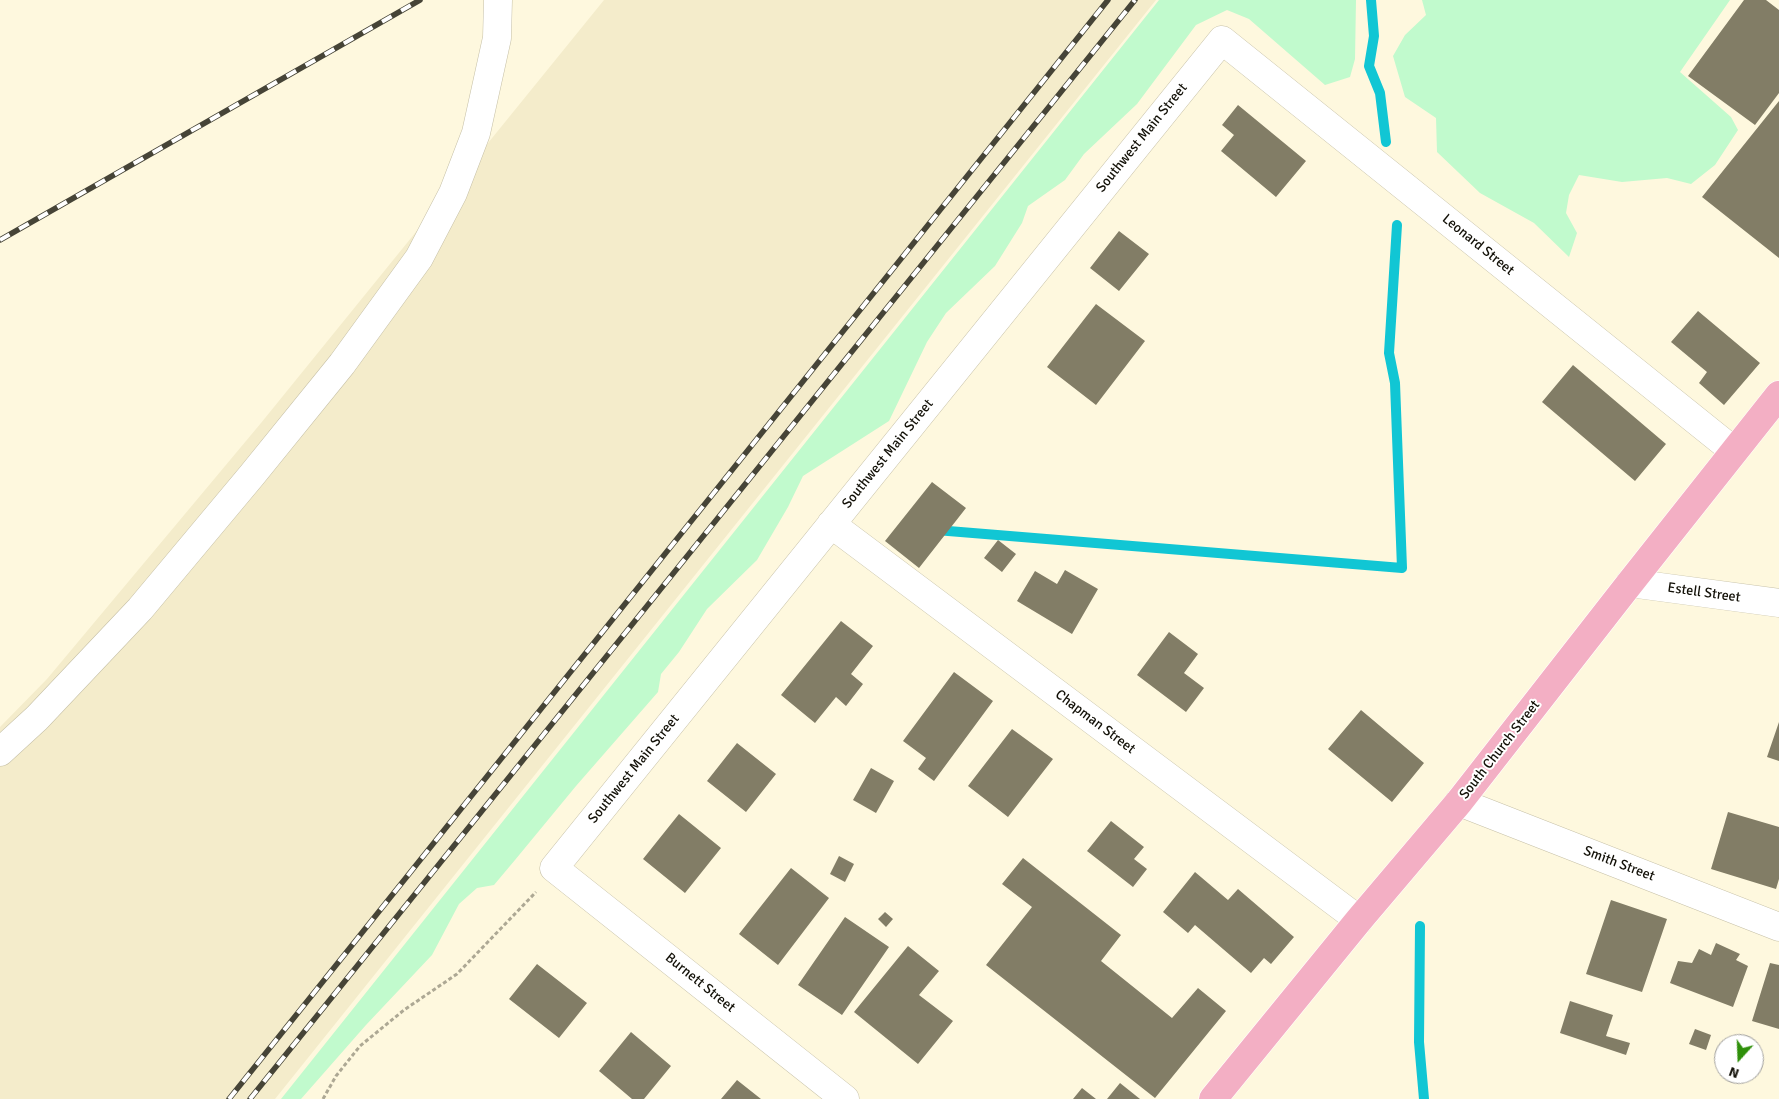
<!DOCTYPE html>
<style>
body{margin:0}
#map{position:relative;width:1779px;height:1099px;overflow:hidden;background:#fef8de;font-family:Signika,sans-serif}
canvas{display:block}
.north{position:absolute;left:1714px;top:1034px;width:50px;height:50px;box-sizing:border-box;background:#fff;border:1px solid #a09f9c;border-radius:50%;rotate:200deg;font-size:14px;font-weight:700;line-height:20px;text-align:center;color:#121007}
.north::after{content:'';display:block;margin:auto;width:18px;height:22px;background:#2f900a;clip-path:polygon(50% 0,100% 100%,50% 72%,0 100%)}
</style>
<div id="map">
<canvas width="1779" height="1099"></canvas>
<div class="north">N</div>
</div>
<script>
const g = document.querySelector('canvas').getContext('2d');
g.lineJoin = 'round';
function fill(path, color) {
  g.fillStyle = color;
  g.fill(path, 'evenodd');
}
function shape(rows) {
  const path = new Path2D();
  for (const r of rows) {
    path.moveTo(r[0], r[1]);
    for (let i = 2; i < r.length; i += 2) path.lineTo(r[i], r[i + 1]);
  }
  return path;
}
function strokePath(path, color, width, dash) {
  g.strokeStyle = color;
  g.lineWidth = width;
  g.lineCap = dash ? 'butt' : 'round';
  g.setLineDash(dash || []);
  g.stroke(path);
}
function write(font, color, halo, rows, align = 'center') {
  g.font = font + ' Signika,sans-serif';
  g.lineWidth = 4;
  g.setLineDash([]);
  g.textBaseline = 'middle';
  g.strokeStyle = halo;
  g.fillStyle = color;
  for (const [text, x, y, turn = 0] of rows) {
    g.save();
    g.translate(x, y);
    g.rotate((+turn || 0) * Math.PI / 180);
    g.textAlign = isNaN(turn) ? turn : align;
    if (halo) g.strokeText(text, 0, 0);
    g.fillText(text, 0, 0);
    g.restore();
  }
}
fill(shape([
 [604,0,1156,0,275,1099,0,1099,0,727,47,679,261,423]
]), '#f4eccb');
fill(shape([
 [1159,0,1356,0,1355,59,1350,77,1325,85,1249,19,1227,10,1196,25,1137,104,1084,154,1065,180,1028,206,1022,223,995,266,946,313,927,342,889,421,803,476,788,507,757,560,707,609,679,652,661,674,658,692,576,786,515,860,494,885,477,888,459,904,432,955,366,1025,301,1099,281,1099],
 [1422,0,1730,0,1680,72,1731,117,1738,130,1715,165,1691,184,1667,178,1622,182,1579,175,1569,195,1566,213,1577,233,1569,257,1534,223,1480,193,1437,152,1436,118,1405,97,1393,56,1405,35,1426,15]
]), '#c1facd');
strokePath(shape([
 [1371,0,1374,36,1369,66,1380,93,1386,142],
 [936,530,1402,568,1395,383,1389,353,1397,225],
 [1420,926,1419,1042,1424,1099]
]), '#11c6d4', 10);
fill(shape([
 [1744,0,1766,0,1779,10,1779,93,1755,125,1688,76],
 [1779,101,1779,258,1702,197],
 [1238,105,1306,161,1276,197,1221,151,1234,135,1222,125],
 [1119,231,1149,254,1119,291,1090,268],
 [1096,304,1145,341,1096,405,1047,367],
 [1698,311,1760,363,1724,405,1699,383,1707,372,1671,342],
 [1573,365,1666,444,1635,481,1542,402],
 [932,482,966,508,919,568,885,541],
 [998,540,1016,554,1002,572,984,558],
 [1065,570,1098,589,1072,634,1017,601,1035,571,1057,584],
 [841,621,873,646,851,674,863,684,846,706,836,697,815,723,781,695],
 [1169,632,1198,654,1184,673,1204,688,1186,712,1137,675],
 [954,672,993,701,934,781,918,769,926,758,903,741],
 [1361,710,1424,763,1392,802,1328,749],
 [1779,722,1779,761,1767,757],
 [1012,729,1053,759,1008,817,968,786],
 [737,743,776,774,746,812,707,781],
 [871,768,894,781,876,813,853,800],
 [1728,812,1779,827,1779,879,1776,889,1711,869],
 [679,814,721,848,685,893,643,859],
 [1111,821,1144,847,1134,859,1147,869,1133,887,1087,851],
 [839,856,854,864,845,882,830,874],
 [1023,858,1121,935,1101,961,1172,1018,1198,988,1226,1011,1155,1098,986,965,1032,907,1002,884],
 [791,868,829,898,778,965,739,934],
 [1195,872,1228,900,1238,889,1294,937,1271,964,1264,958,1251,973,1195,925,1188,933,1163,912],
 [1611,900,1667,919,1642,992,1586,974],
 [885,912,893,919,886,927,878,919],
 [845,917,889,947,842,1015,798,985],
 [1716,943,1740,954,1736,960,1748,966,1733,1007,1670,983,1678,961,1692,963,1699,949,1711,955],
 [908,946,939,971,919,995,953,1021,918,1064,854,1012],
 [1770,963,1779,965,1779,1029,1752,1021],
 [537,964,587,1003,559,1038,509,999],
 [1570,1001,1613,1015,1606,1036,1630,1043,1626,1055,1560,1033],
 [1695,1029,1711,1035,1706,1050,1689,1044],
 [631,1032,671,1066,644,1099,632,1099,599,1071],
 [737,1080,761,1099,721,1099],
 [1120,1083,1140,1099,1107,1099],
 [1082,1088,1096,1099,1073,1099]
]), '#827d66');
const minor = shape([
 [831,524,1359,920],
 [1630,583,1779,603],
 [0,752,37,718,140,609,252,475,342,364,419,258,453,193,476,133,497,38,498,0],
 [1459,802,1779,927],
 [845,1099,554,868,1222,40,1734,451]
]);
const major = shape([
 [1213,1099,1359,920,1459,802,1630,583,1779,395]
]);
strokePath(minor, '#c6c0a7', 29);
strokePath(major, '#fff', 29);
strokePath(shape([
 [323,1099,336,1076,360,1046,404,1010,457,974,536,892]
]), '#ada894', 3, [4, 2.5]);
strokePath(minor, '#fff', 28);
strokePath(major, '#f3afc4', 28);
const rail = shape([
 [0,240,420,0],
 [229,1099,1108,0],
 [250,1099,1135,0]
]);
strokePath(rail, '#464437', 5.5);
strokePath(rail, '#fff', 4, [11]);
write('14px', '#121007', '#fff', [
 ["Southwest Main Street",1142,138,-51],
 ["Leonard Street",1478,245,39],
 ["Southwest Main Street",888,454,-51],
 ["Estell Street",1704,593,8],
 ["Chapman Street",1095,722,37],
 ["South Church Street",1500,750,-52],
 ["Southwest Main Street",634,769,-51],
 ["Smith Street",1619,864,21],
 ["Burnett Street",700,983,39]
]);
</script>
